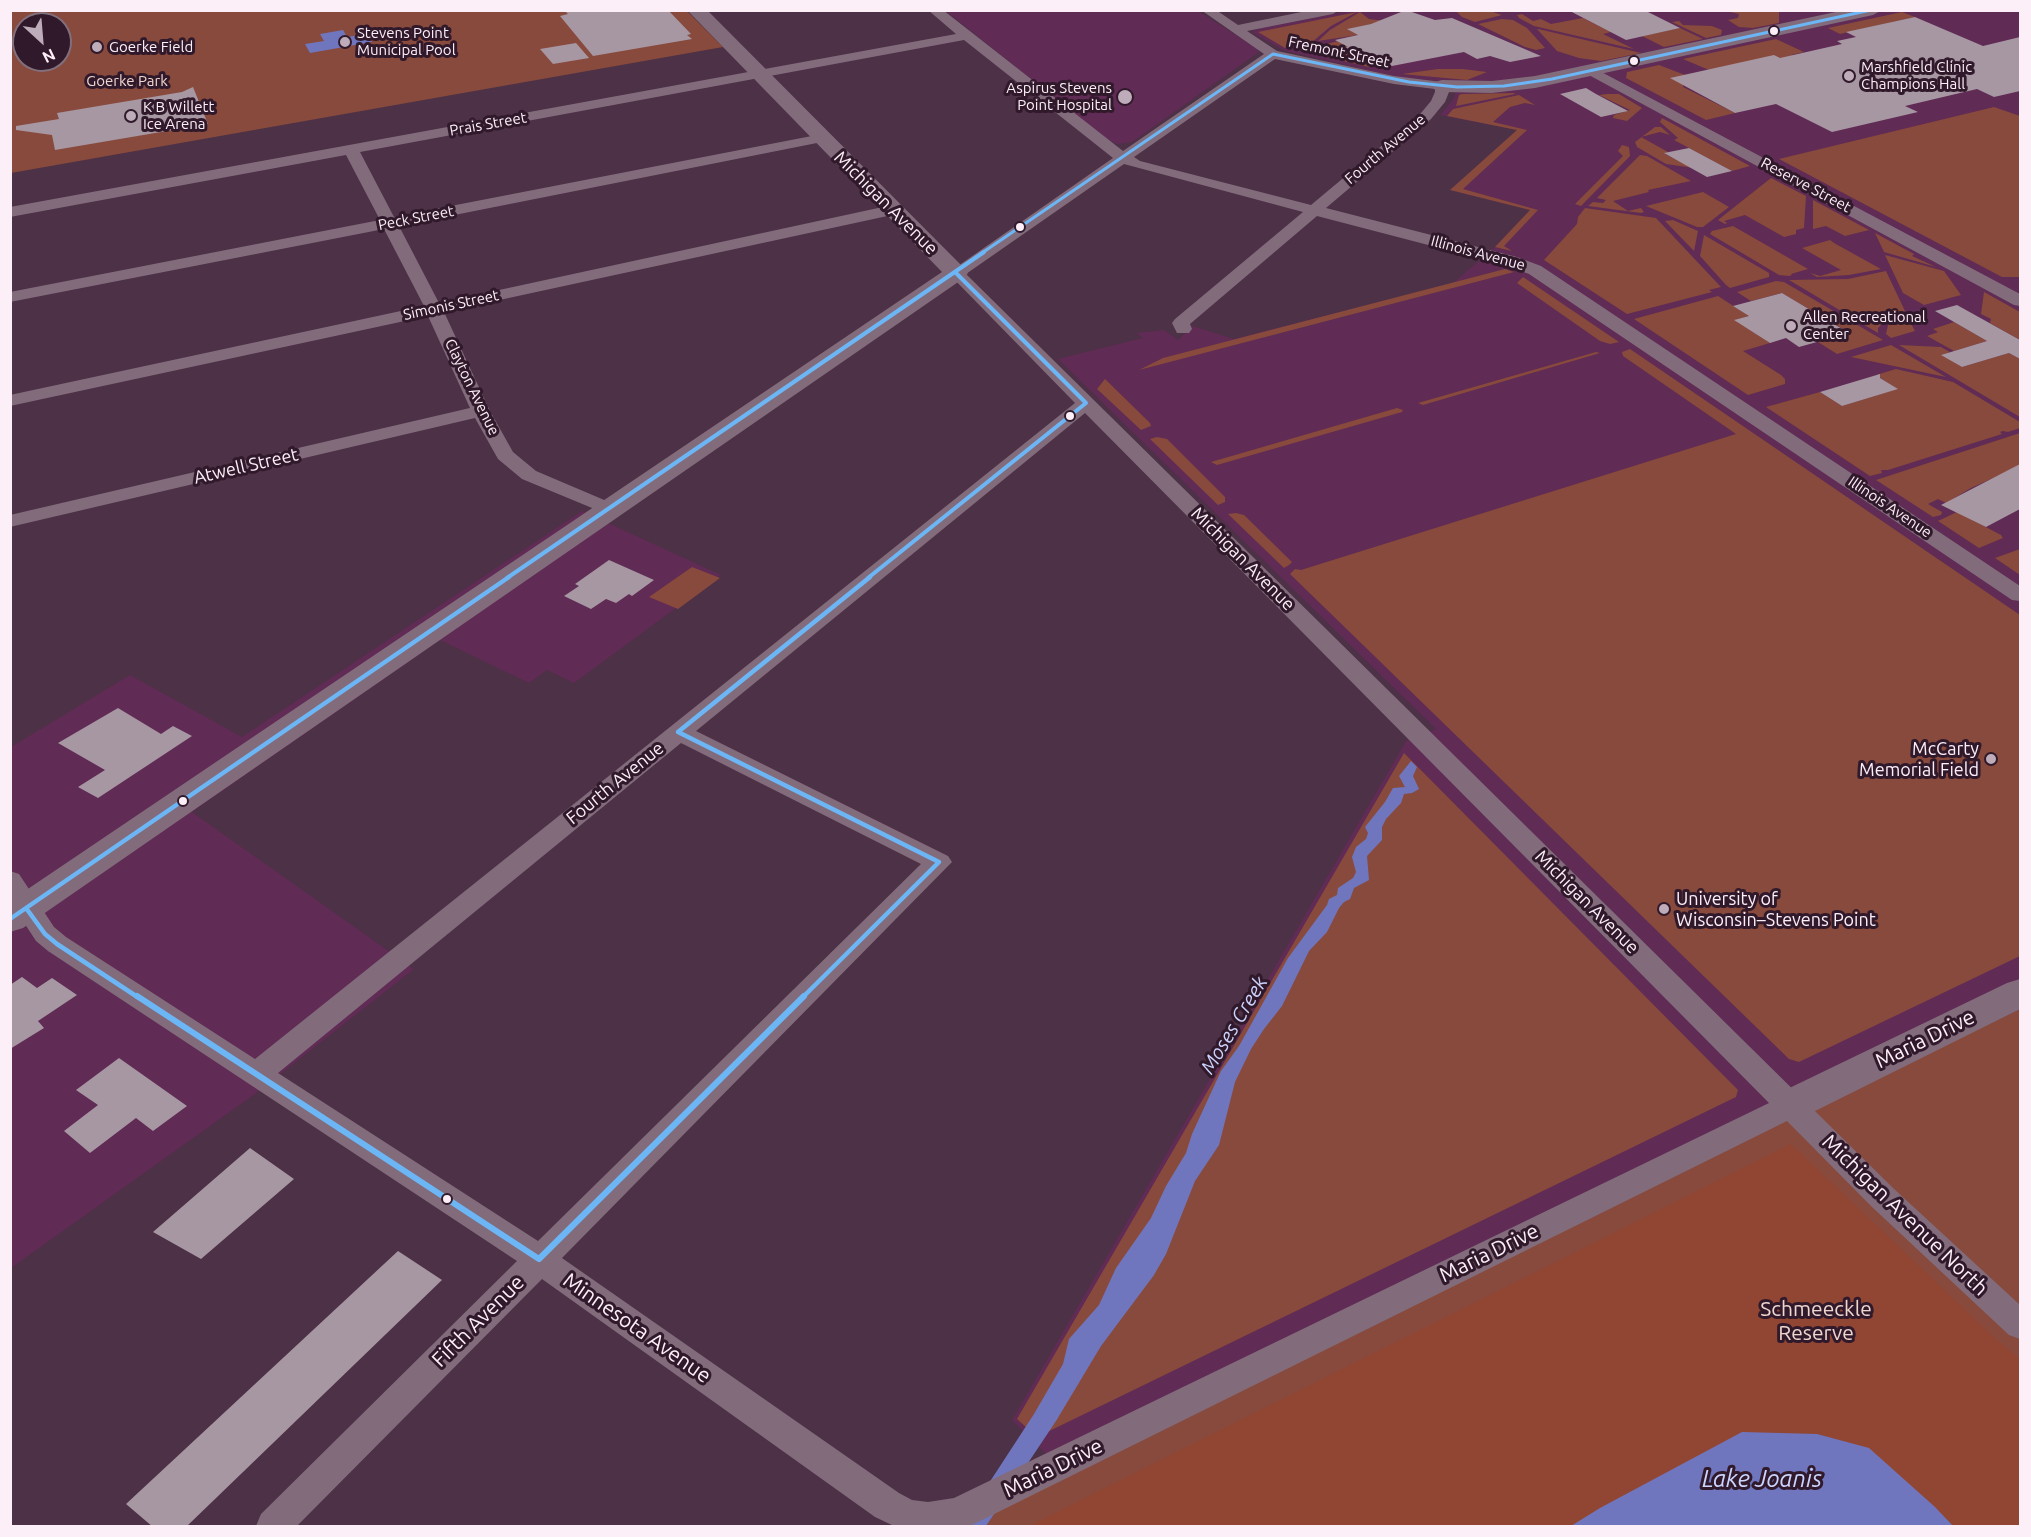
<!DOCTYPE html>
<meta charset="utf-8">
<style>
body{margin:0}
#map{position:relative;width:2031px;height:1537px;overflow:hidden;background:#4d3146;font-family:Ubuntu,sans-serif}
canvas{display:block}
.frame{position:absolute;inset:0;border:12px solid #fceff8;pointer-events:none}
.north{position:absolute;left:12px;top:12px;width:60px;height:60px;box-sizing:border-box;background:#30192a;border:2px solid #826f7c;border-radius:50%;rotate:154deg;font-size:16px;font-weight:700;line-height:24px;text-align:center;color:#fceff8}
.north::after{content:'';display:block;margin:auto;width:21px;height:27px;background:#bfacba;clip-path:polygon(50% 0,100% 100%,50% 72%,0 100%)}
</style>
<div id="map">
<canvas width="2031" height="1537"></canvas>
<div class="frame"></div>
<div class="north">N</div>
</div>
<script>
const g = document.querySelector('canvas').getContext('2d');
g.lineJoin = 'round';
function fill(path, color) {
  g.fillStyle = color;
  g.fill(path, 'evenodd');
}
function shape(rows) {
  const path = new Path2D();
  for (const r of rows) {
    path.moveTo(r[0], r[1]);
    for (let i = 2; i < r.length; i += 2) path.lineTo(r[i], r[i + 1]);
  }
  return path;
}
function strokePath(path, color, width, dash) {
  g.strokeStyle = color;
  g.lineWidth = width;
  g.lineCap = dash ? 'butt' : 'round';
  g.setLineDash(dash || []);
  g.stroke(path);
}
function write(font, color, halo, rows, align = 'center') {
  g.font = font + ' Ubuntu,sans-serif';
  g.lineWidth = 6;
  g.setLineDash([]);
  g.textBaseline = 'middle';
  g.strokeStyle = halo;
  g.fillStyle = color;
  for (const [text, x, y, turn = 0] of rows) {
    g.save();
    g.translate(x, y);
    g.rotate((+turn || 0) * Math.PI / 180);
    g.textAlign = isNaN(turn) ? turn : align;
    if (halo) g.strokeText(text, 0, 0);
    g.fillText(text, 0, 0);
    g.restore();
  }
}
fill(shape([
 [1353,10,2020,11,2020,1526,995,1526,1079,1487,1012,1420,1406,741,1436,729,1058,359,1143,338,1136,333,1164,330,1178,340,1192,326,1234,339,1453,283,1495,247,1530,210,1450,190,1517,130,1440,115,1454,98,1457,83,1398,77,1285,51,1251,32,1261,28],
 [946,11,1198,11,1255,47,1259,52,1132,142,1117,144,1104,138],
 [582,511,721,575,574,683,547,670,529,683,440,640,192,812,414,969,255,1094,11,1268,11,747,130,675,242,737]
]), '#602b54');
fill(shape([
 [10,11,687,11,723,47,11,173],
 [24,24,60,24,60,60,24,60],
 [1456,11,1490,11,1502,15,1475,22,1462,17],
 [1726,11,1744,12,1779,11,1779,23,1753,28,1739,27,1728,20,1738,18,1739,14],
 [1357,12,1331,26,1311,43,1285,48,1258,32],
 [1360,12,1369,19,1386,21,1348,29,1358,35,1318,41,1330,30],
 [1902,12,1915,17,1840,34,1828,28],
 [1522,14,1533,21,1541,19,1551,24,1583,18,1611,32,1603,34,1634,49,1534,26,1519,18,1517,15],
 [1502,19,1513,20,1527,28,1545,48,1536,50,1525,47,1478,24],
 [1679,21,1683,25,1712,26,1722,30,1721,35,1706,38,1672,22],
 [1680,28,1703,39,1664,47,1642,36],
 [1537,29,1538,29,1641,53,1601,61,1579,58,1557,51],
 [1776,39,1804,52,1791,55,1793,58,1709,70,1683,59],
 [1338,41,1353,46,1340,50,1361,62,1380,59,1391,65,1369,67,1301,51],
 [1659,65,1685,75,1683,87,1735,113,1706,120,1626,78,1627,72],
 [1438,69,1463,69,1487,72,1467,80,1402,74],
 [1462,94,1514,93,1515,94,1456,106,1459,95],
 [1607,94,1619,94,1642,108,1627,121,1613,118,1614,115,1630,110,1599,95],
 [1519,95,1535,105,1525,103,1510,107,1493,122,1527,130,1463,189,1538,210,1504,246,1512,251,1495,247,1530,210,1450,190,1517,130,1447,116,1453,109],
 [1994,107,2020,116,2020,277,2002,277,1779,159],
 [1662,118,1750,166,1732,171,1674,140,1678,138,1660,122],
 [1655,127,1661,127,1670,135,1660,132,1641,137,1668,152,1665,154,1679,161,1683,161,1694,168,1666,164,1637,147,1635,142],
 [1622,145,1629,147,1630,156,1581,206,1575,204,1623,156,1618,151],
 [1640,155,1647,156,1691,181,1648,190,1649,192,1613,201,1628,211,1641,208,1644,212,1641,213,1588,206,1593,202,1603,203,1606,200,1597,198],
 [1771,178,1806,196,1804,228,1796,230,1796,234,1784,237,1745,215,1724,221,1727,223,1725,224,1718,220],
 [1703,192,1729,207,1703,227,1697,227,1646,206],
 [1813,200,1869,230,1845,236,1826,226,1813,229],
 [1585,208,1656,218,1721,287,1709,290,1712,292,1627,314,1544,260,1577,224,1578,217],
 [1673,220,1698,231,1694,251,1665,221],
 [1733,226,1808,269,1791,274,1792,275,1789,276,1779,275,1710,234,1712,231],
 [1875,233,1914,254,1912,256,1936,267,1884,252],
 [1704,235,1769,273,1769,277,1730,288,1726,285,1700,256],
 [1830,240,1834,243,1881,269,1849,275,1817,277,1810,273,1820,276,1841,270,1802,248],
 [1885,255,1944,271,1961,295,1924,305,1903,293],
 [1505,269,1514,272,1139,370,1163,358],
 [1886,271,1905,311,1885,321,1878,328,1878,333,1789,280,1848,279],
 [1523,277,1619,342,1610,344,1600,341,1517,283],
 [1776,281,1784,282,1883,340,1837,354,1818,342,1848,332,1782,293,1751,301,1737,292],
 [1984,292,2020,312,2020,340,1990,323,1991,319,1981,314],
 [1718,296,1749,316,1735,320,1770,343,1743,351,1781,375,1785,379,1785,384,1748,395,1634,319],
 [1907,316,1915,331,1891,338,1886,334,1888,325],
 [1954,322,1987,341,1954,351,1927,336,1938,332,1933,329],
 [1891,345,1946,377,1851,357],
 [1899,345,1941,347,1950,352,1942,355,1962,367,2009,353,2020,359,2020,417],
 [1630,349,2020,615,2020,956,1799,1062,1789,1059,1290,574,1295,569,1301,570,1736,434,1623,356,1622,352],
 [1596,352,1600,353,1423,405,1418,403],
 [1896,369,1953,382,2020,422,2020,428,2008,432,2003,431,2000,432,2002,434,1888,470,1881,470,1882,473,1870,476,1766,407,1820,392,1842,406,1897,389,1876,375],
 [1105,379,1150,423,1151,426,1141,430,1097,389],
 [1397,408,1403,410,1402,412,1217,465,1211,462],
 [2020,433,2020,466,1971,488,1946,503,1938,499,1928,504,1942,512,1941,515,1933,517,1876,480],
 [1157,437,1167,439,1225,497,1225,502,1218,505,1150,439],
 [1957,512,2001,535,2003,538,1979,548,1938,521],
 [1236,513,1244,515,1292,562,1289,565,1284,568,1228,514],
 [2020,549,2020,575,1995,558],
 [692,567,720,578,678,609,649,597],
 [1404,753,1738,1090,1736,1097,1037,1437,1017,1419],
 [2020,993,2020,1526,960,1526,957,1515]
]), '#884a3c');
fill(shape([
 [1791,1144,1999,1342,2020,1359,2020,1526,1953,1526,1935,1507,1600,1508,1571,1526,1029,1526]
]), '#914634');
fill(shape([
 [343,30,347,37,366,34,372,42,310,53,305,44,324,41,320,34],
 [1411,761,1417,767,1413,776,1419,789,1412,793,1404,794,1401,803,1386,819,1382,827,1382,840,1367,856,1369,880,1354,888,1350,899,1344,902,1339,908,1327,932,1309,951,1282,1006,1264,1029,1251,1049,1235,1082,1219,1145,1195,1181,1166,1254,1154,1275,1101,1346,1056,1421,986,1526,961,1526,1034,1414,1063,1364,1069,1339,1099,1305,1116,1268,1151,1218,1166,1186,1186,1153,1192,1134,1221,1071,1239,1046,1288,958,1327,905,1329,899,1337,895,1338,888,1353,878,1356,872,1352,857,1356,847,1366,839,1368,833,1365,827,1385,802,1393,788,1405,787,1399,776],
 [1742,1432,1817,1434,1869,1448,1935,1507,1953,1526,1571,1526,1600,1508]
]), '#7076be');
fill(shape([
 [564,10,668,10,691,34,687,35,692,39,593,56,560,16,568,14],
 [1406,10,1435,20,1452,18,1541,56,1510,62,1490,56,1477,59,1464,52,1392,66,1380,59,1361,62,1339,49,1348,47,1335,40,1358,35,1347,29,1371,24],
 [1568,10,1644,10,1680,28,1626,40],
 [1915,17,1983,46,2020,37,2020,91,1994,97,1977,89,1905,106,1918,112,1832,132,1776,104,1735,113,1670,78,1774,55,1780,58,1842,44,1837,41,1856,37,1846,32],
 [576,43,589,58,553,64,540,49],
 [193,87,208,124,55,150,52,135,16,130,16,126,59,119,57,113,182,92],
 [1586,88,1596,94,1628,111,1601,117,1560,94],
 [1689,148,1732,171,1707,177,1664,153],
 [1782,293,1849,333,1799,347,1786,338,1770,343,1734,320,1749,316,1733,306],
 [1957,305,2020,340,2020,359,2009,353,1962,367,1941,355,1987,341,1935,311],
 [1880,374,1880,378,1898,389,1842,406,1820,392],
 [2020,464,2020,509,1986,527,1941,505],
 [609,560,654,580,632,596,629,594,616,603,606,599,591,609,564,596,579,586,575,584],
 [118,708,161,734,173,726,192,736,98,798,78,787,105,770,58,743],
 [22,977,37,988,52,978,77,995,38,1021,44,1028,10,1049,10,985],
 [119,1058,187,1106,153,1131,136,1118,90,1153,64,1131,98,1105,76,1090],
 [250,1148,294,1179,201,1259,153,1232],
 [398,1251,442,1280,186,1527,153,1527,126,1504]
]), '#a797a3');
fill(shape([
 [928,10,943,10,1123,151,1264,54,1201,10,1216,10,1238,25,1311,10,1339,10,1333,14,1247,31,1277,51,1394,76,1442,82,1447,83,1449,92,1445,102,1431,119,1326,208,1517,257,1541,266,2020,586,2020,601,2012,600,1529,274,1505,265,1317,216,1190,324,1192,329,1189,333,1177,333,1172,323,1175,319,1303,212,1124,164,966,274,1893,1188,2020,1305,2020,1339,2009,1335,1871,1206,1787,1121,970,1526,894,1526,875,1517,542,1279,297,1526,256,1526,261,1514,517,1261,48,951,36,941,10,901,10,871,19,874,54,927,66,937,255,1059,1075,403,948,273,1113,158,964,40,360,152,394,217,822,134,829,138,822,142,399,226,439,303,892,205,900,210,892,215,444,312,490,411,513,452,536,471,616,505,619,509,616,513,609,515,522,479,498,459,475,418,10,527,10,515,470,408,428,316,10,406,10,395,424,306,384,229,10,302,10,292,380,220,346,155,10,217,10,207,956,34,928,10],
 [1275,59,1394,84,1435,89,1435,92,1431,101,1421,113,1311,205,1140,161,1134,157,1275,59],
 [1085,413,1769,1103,954,1498,928,1502,912,1500,899,1493,562,1258,952,862,948,856,696,731,1085,413],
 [681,743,921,864,538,1241,278,1073,681,743],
 [1592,67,2020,294,2020,306,2014,305,1587,74,1585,71,1592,67]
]), '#826c7c');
fill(shape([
 [687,10,707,10,964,268,968,273,964,278,23,928,10,932,10,901,942,272,687,10],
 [1845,10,1882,10,1873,15,1535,88,1492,93,1442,92,1435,90,1432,86,1435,82,1442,80,1492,81,1535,76,1845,10],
 [2020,979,2020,1009,1805,1116,1791,1121,1777,1116,1771,1105,1777,1094,2007,983,2020,979]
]), '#826c7c');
strokePath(shape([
 [982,253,1273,54,1409,82,1457,87,1504,86,1552,79,1871,10]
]), '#6db6f5', 3);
strokePath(shape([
 [507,578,984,252],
 [868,578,1086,403,956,273]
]), '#6db6f5', 4);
strokePath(shape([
 [26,908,45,934,57,944,139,998],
 [10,919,509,577],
 [802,998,939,862,678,732,870,577]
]), '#6db6f5', 4.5);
strokePath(shape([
 [137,996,539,1259,804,996]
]), '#6db6f5', 6);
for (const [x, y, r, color] of [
 [1774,31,5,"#fceff8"],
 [345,42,6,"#bfacba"],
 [97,47,6,"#bfacba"],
 [1634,61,5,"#fceff8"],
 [1849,76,6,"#bfacba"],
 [1125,97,8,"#bfacba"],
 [131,116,6,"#bfacba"],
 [1020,227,5,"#fceff8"],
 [1791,326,6,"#bfacba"],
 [1070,416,5,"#fceff8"],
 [1991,759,6,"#bfacba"],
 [183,801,5,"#fceff8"],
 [1664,909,6,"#bfacba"],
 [447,1199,5,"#fceff8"]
]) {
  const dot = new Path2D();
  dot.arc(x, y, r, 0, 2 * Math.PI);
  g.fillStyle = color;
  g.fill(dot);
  strokePath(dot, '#30192a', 2);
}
write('15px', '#fceff8', '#30192a', [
 ["Stevens Point",357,33],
 ["Municipal Pool",357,50],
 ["Goerke Field",109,47],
 ["Marshfield Clinic",1861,67],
 ["Champions Hall",1861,84],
 ["Aspirus Stevens",1112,88,"right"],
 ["Point Hospital",1112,105,"right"],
 ["K B Willett",143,107],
 ["Ice Arena",143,124],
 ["Allen Recreational",1803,317],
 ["Center",1803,334]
], 'left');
write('15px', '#fceff8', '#30192a', [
 ["Fremont Street",1339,52,12],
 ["Prais Street",488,124,-10],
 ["Fourth Avenue",1385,149,-40],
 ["Reserve Street",1806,185,28],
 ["Peck Street",416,218,-11],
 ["Illinois Avenue",1478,253,15],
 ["Simonis Street",451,305,-12],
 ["Clayton Avenue",472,387,64],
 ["Illinois Avenue",1890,507,34]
]);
write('15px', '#efd6cf', '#30192a', [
 ["Goerke Park",127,81]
]);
write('18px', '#fceff8', '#30192a', [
 ["Michigan Avenue",886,203,45],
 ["Atwell Street",246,466,-13],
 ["Michigan Avenue",1243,559,45],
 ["Fourth Avenue",615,783,-39],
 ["Michigan Avenue",1587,902,45]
]);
write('18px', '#fceff8', '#30192a', [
 ["McCarty",1979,749],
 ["Memorial Field",1979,770],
 ["University of",1676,899,"left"],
 ["Wisconsin–Stevens Point",1676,920,"left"]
], 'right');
write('italic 20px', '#ccd4fe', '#30192a', [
 ["Moses Creek",1234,1025,-59]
]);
write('21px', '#fceff8', '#30192a', [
 ["Maria Drive",1925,1039,-26],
 ["Michigan Avenue North",1905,1215,44],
 ["Maria Drive",1489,1253,-26],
 ["Fifth Avenue",478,1321,-45],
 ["Minnesota Avenue",637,1328,35],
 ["Maria Drive",1053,1468,-26]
]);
write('21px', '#efd6cf', '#30192a', [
 ["Schmeeckle",1816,1309],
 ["Reserve",1816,1333]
]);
write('italic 24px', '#ccd4fe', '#30192a', [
 ["Lake Joanis",1762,1479]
]);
</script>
